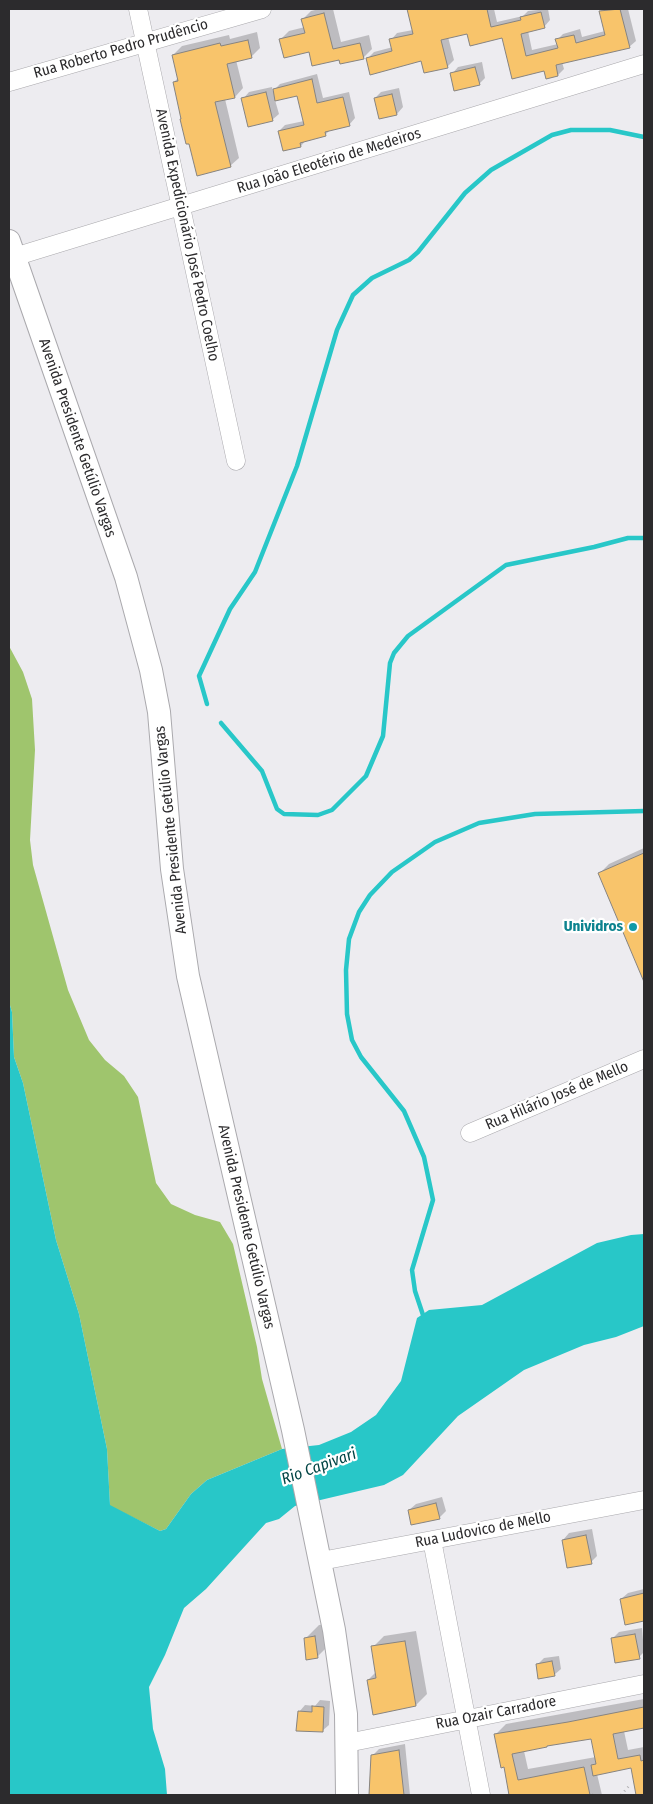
<!DOCTYPE html>
<meta charset="utf-8">
<style>
body{margin:0}
#map{position:relative;width:653px;height:1804px;overflow:hidden;background:#edecf0;font-family:"Fira Sans Condensed",sans-serif}
canvas{display:block}
.frame{position:absolute;inset:0;border:10px solid #2c2b2d;pointer-events:none}
</style>
<div id="map">
<canvas width="653" height="1804"></canvas>
<div class="frame"></div>
</div>
<script>
const g = document.querySelector('canvas').getContext('2d');
g.lineJoin = 'round';
function fill(path, color) {
  g.fillStyle = color;
  g.fill(path, 'evenodd');
}
function shape(rows) {
  const path = new Path2D();
  for (const r of rows) {
    path.moveTo(r[0], r[1]);
    for (let i = 2; i < r.length; i += 2) path.lineTo(r[i], r[i + 1]);
  }
  return path;
}
function strokePath(path, color, width, dash) {
  g.strokeStyle = color;
  g.lineWidth = width;
  g.lineCap = dash ? 'butt' : 'round';
  g.setLineDash(dash || []);
  g.stroke(path);
}
function write(font, color, halo, rows, align = 'center') {
  g.font = font + ' "Fira Sans Condensed",sans-serif';
  g.lineWidth = 4.5;
  g.setLineDash([]);
  g.textBaseline = 'middle';
  g.strokeStyle = halo;
  g.fillStyle = color;
  for (const [text, x, y, turn = 0] of rows) {
    g.save();
    g.translate(x, y);
    g.rotate((+turn || 0) * Math.PI / 180);
    g.textAlign = isNaN(turn) ? turn : align;
    if (halo) g.strokeText(text, 0, 0);
    g.fillText(text, 0, 0);
    g.restore();
  }
}
fill(shape([
 [9,646,23,672,32,699,35,750,30,840,33,865,68,990,89,1040,105,1060,124,1076,138,1097,156,1183,171,1204,195,1215,220,1222,233,1244,257,1347,262,1379,282,1449,207,1480,191,1494,166,1529,160,1531,110,1506,107,1449,79,1314,56,1240,23,1083,14,1057,12,1012,9,1002]
]), '#9fc56d');
fill(shape([
 [9,1002,12,1012,14,1057,23,1083,56,1240,79,1314,107,1449,110,1505,160,1531,166,1529,191,1494,207,1480,282,1449,319,1445,351,1432,376,1415,401,1381,417,1318,429,1310,482,1305,597,1243,631,1235,644,1234,644,1326,616,1337,584,1345,524,1370,458,1416,403,1475,384,1485,295,1506,279,1519,266,1523,206,1589,184,1608,165,1655,149,1687,153,1729,165,1769,167,1795,9,1795]
]), '#28c7c8');
fill(shape([
 [319,9,333,9,341,42,369,35,372,49,364,57,340,58,310,51,281,39,289,31,305,27,303,19,311,11],
 [408,9,494,9,497,22,523,16,528,11,548,9,550,20,544,27,528,31,532,50,558,44,557,40,563,34,580,29,582,37,605,31,600,11,603,9,628,9,636,41,629,47,562,62,564,69,558,75,545,69,513,77,503,37,468,33,448,37,454,60,447,67,422,60,368,58,374,52,393,47,391,40,397,33,413,30],
 [257,32,260,48,252,56,236,60,243,88,235,97,225,99,239,158,230,166,174,82,178,78,173,55,182,46,229,35,230,39],
 [482,62,485,78,479,84,452,74,458,67],
 [317,74,323,98,349,92,355,118,349,125,331,129,325,135,306,140,301,146,279,131,285,125,304,121,298,95,275,100,279,114,272,120,243,99,249,92,272,87,273,91,280,84],
 [399,88,403,107,397,114,375,98,381,92],
 [644,848,644,978,600,873,609,864],
 [442,1497,446,1511,439,1518,409,1510,416,1504],
 [592,1529,597,1556,591,1562,563,1540,569,1533],
 [644,1589,644,1620,626,1623,621,1599,628,1593],
 [328,1624,330,1644,317,1657,306,1638,319,1625],
 [642,1628,644,1652,639,1657,612,1639,619,1632],
 [416,1631,427,1694,416,1705,368,1680,376,1672,373,1647,384,1636],
 [559,1656,561,1669,554,1675,537,1665,544,1658],
 [644,1699,644,1727,624,1731,628,1750,644,1747,644,1795,638,1795,632,1767,597,1774,602,1795,511,1795,505,1766,495,1735,506,1724],
 [592,1737,596,1757,528,1769,524,1751,548,1744],
 [320,1700,330,1701,329,1725,322,1731,299,1712,305,1705,315,1706],
 [405,1744,410,1795,371,1795,373,1755,379,1749]
]), '#0003');
strokePath(shape([
 [207,704,199,676,230,609,255,572,297,466,337,330,353,295,372,278,409,260,418,252,465,193,491,170,552,135,571,130,610,130,644,137],
 [221,723,262,771,277,809,284,814,318,815,332,810,366,776,383,736,390,663,394,653,408,636,506,565,594,547,628,538,644,538],
 [424,1318,415,1291,412,1270,433,1200,424,1157,404,1111,361,1057,352,1040,347,1014,346,970,349,939,359,912,370,895,392,872,435,842,479,823,535,814,644,811]
]), '#28c7c8', 4.5);
const building = shape([
 [407,9,487,9,491,27,521,20,520,17,541,12,545,28,521,34,526,56,558,48,555,39,574,35,576,43,605,35,599,11,620,9,630,48,556,65,558,76,546,79,544,71,512,79,502,38,470,46,467,34,441,40,448,68,424,73,421,61,370,75,366,58,392,51,389,39,413,34,407,9],
 [324,13,333,49,360,43,364,59,340,64,339,60,312,66,309,52,284,58,279,39,305,33,301,19,324,13],
 [248,40,252,58,227,64,235,98,215,102,231,167,197,176,189,144,186,144,180,119,181,119,173,82,178,81,172,55,220,43,221,46,248,40],
 [475,67,480,85,454,91,450,73,475,67],
 [312,79,317,103,343,97,350,126,325,132,326,136,300,143,301,147,283,151,278,131,304,125,297,96,275,101,273,89,312,79],
 [266,92,273,121,248,127,241,98,266,92],
 [392,94,397,115,379,119,374,98,392,94],
 [644,853,644,982,598,873,644,853],
 [436,1503,440,1519,411,1525,408,1510,436,1503],
 [586,1535,592,1564,567,1568,562,1540,586,1535],
 [644,1593,644,1621,625,1625,620,1599,644,1593],
 [635,1634,640,1659,615,1663,611,1638,635,1634],
 [315,1636,318,1658,306,1660,304,1638,315,1636],
 [405,1641,416,1706,373,1715,367,1680,376,1678,371,1646,405,1641],
 [552,1661,555,1676,538,1679,536,1664,552,1661],
 [312,1706,324,1707,323,1732,296,1731,298,1711,312,1712,312,1706],
 [644,1707,644,1728,613,1734,618,1759,640,1755,641,1761,644,1760,644,1795,636,1795,631,1768,593,1776,591,1765,596,1764,591,1739,547,1746,547,1747,512,1754,518,1780,584,1767,590,1795,509,1795,504,1767,501,1768,494,1734,568,1722,644,1707],
 [399,1750,404,1795,369,1795,371,1755,399,1750]
]);
fill(building, '#f8c46b');
strokePath(building, '#868380', 1);
const minor = shape([
 [138,9,236,461],
 [9,82,262,9],
 [14,257,644,64],
 [470,1133,644,1059],
 [432,1540,481,1795],
 [321,1561,644,1500],
 [347,1743,644,1684]
]);
const major = shape([
 [9,241,126,577,151,670,159,712,172,869,188,976,293,1430,334,1630,346,1714,347,1795]
]);
strokePath(minor, '#aaa9ad', 19);
strokePath(major, '#aaa9ad', 24);
strokePath(shape([
 [592,1794,594,1795],
 [621,1795,629,1786]
]), '#b2b1b4', 2.5, [1, 4]);
strokePath(minor, '#fff', 18);
strokePath(major, '#fff', 22);
for (const [x, y, r, color] of [
 [633,927,5,"#0f9aa8"]
]) {
  const dot = new Path2D();
  dot.arc(x, y, r, 0, 2 * Math.PI);
  g.fillStyle = color;
  g.fill(dot);
  strokePath(dot, '#fff', 2);
}
write('15px', '#2c2b2d', '#fff', [
 ["Rua Roberto Pedro Prudêncio",121,49,-16],
 ["Rua João Eleotério de Medeiros",329,161,-17],
 ["Avenida Expedicionário José Pedro Coelho",187,235,78],
 ["Avenida Presidente Getúlio Vargas",77,438,71],
 ["Avenida Presidente Getúlio Vargas",171,830,-96],
 ["Rua Hilário José de Mello",557,1096,-23],
 ["Avenida Presidente Getúlio Vargas",246,1227,77],
 ["Rua Ludovico de Mello",483,1530,-11],
 ["Rua Ozair Carradore",496,1713,-11]
]);
write('bold 15px', '#0d838f', '#fff', [
 ["Unividros",623,927]
], 'right');
write('italic 16px', '#044', '#fff', [
 ["Rio Capivari",319,1467,-20]
]);
</script>
